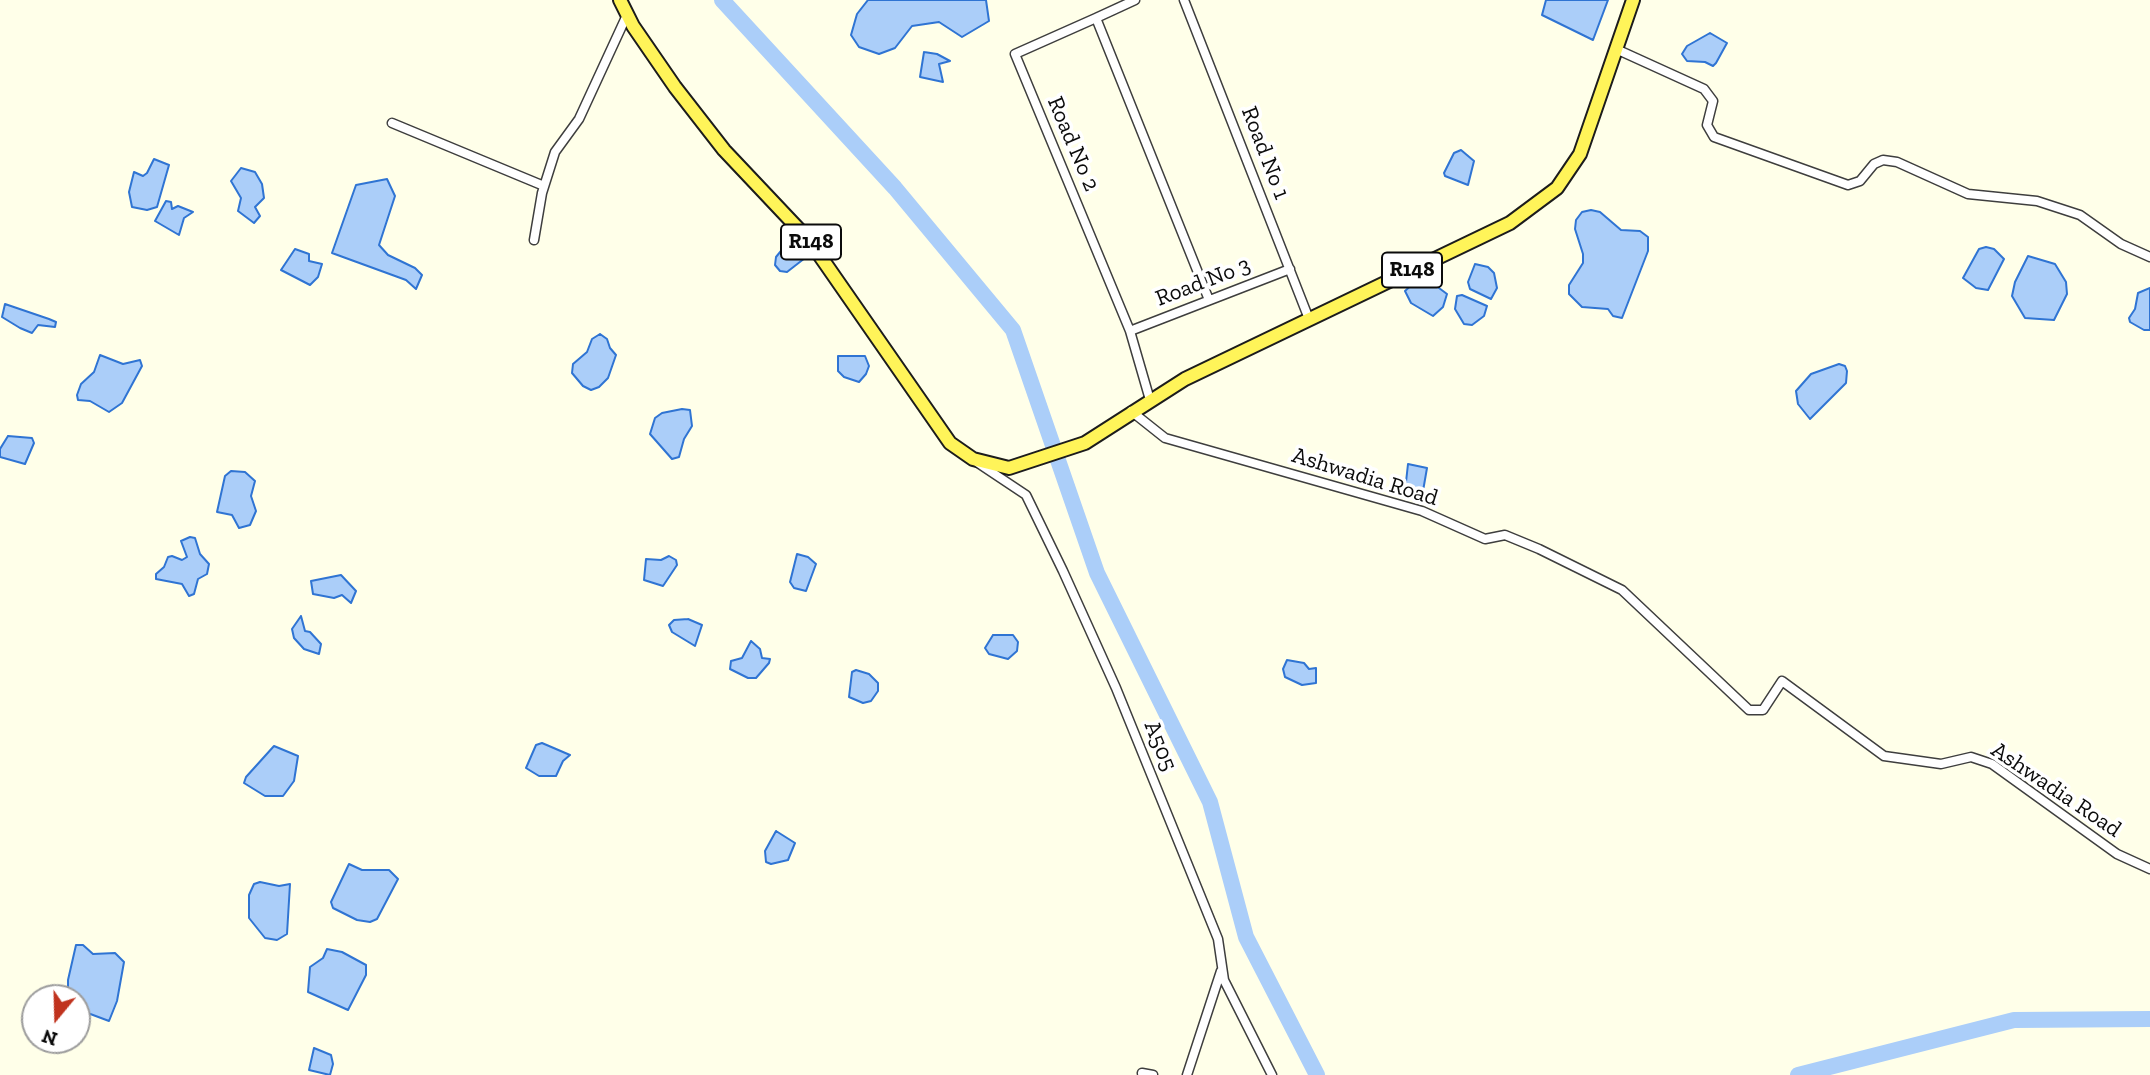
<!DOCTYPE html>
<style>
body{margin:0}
#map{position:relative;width:2150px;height:1075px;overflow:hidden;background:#ffffe9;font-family:"Zilla Slab",serif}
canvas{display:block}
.north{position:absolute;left:21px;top:984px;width:70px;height:70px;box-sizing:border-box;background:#fff;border:2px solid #9d9d9d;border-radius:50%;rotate:199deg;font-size:19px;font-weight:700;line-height:28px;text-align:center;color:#0b0b0b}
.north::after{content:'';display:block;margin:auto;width:24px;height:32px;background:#c0331e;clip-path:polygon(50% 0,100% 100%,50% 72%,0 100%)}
</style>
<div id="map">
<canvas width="2150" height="1075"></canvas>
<div class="north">N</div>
</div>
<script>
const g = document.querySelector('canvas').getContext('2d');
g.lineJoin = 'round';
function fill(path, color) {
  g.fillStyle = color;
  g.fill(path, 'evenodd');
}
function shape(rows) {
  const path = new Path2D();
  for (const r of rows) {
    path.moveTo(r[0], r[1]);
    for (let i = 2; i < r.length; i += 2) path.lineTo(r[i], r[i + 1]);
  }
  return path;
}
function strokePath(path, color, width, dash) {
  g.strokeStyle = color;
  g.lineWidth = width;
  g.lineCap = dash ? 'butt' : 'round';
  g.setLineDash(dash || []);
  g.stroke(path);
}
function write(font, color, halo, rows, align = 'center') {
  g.font = font + ' "Zilla Slab",serif';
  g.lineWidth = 7;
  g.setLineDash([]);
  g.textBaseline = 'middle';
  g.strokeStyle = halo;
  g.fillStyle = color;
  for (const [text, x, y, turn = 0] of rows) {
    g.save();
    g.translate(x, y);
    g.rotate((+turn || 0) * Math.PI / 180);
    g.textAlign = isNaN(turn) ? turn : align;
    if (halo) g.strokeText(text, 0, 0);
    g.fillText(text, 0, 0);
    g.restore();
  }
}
const water = shape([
 [868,0,986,0,989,21,962,37,939,22,912,26,895,48,879,54,859,47,851,35,857,14,868,0],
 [1546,0,1608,0,1593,40,1542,15,1546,0],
 [1710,33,1727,43,1716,63,1713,66,1705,62,1687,61,1682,54,1687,46,1710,33],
 [924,52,937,54,950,61,939,64,943,82,920,77,924,52],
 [1461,150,1474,161,1468,185,1445,176,1444,173,1454,153,1461,150],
 [154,159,169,165,157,207,147,210,132,207,129,192,134,172,143,176,147,173,154,159],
 [241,168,255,172,262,184,264,198,255,207,260,216,254,223,238,211,241,198,231,181,241,168],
 [387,179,395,196,379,245,388,255,415,268,422,275,416,289,406,280,332,253,356,185,387,179],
 [166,201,171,202,172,209,178,206,193,212,184,218,179,235,155,221,166,201],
 [1591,210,1600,212,1621,230,1640,231,1648,237,1648,251,1622,318,1613,316,1608,309,1582,307,1569,294,1569,285,1583,263,1583,254,1575,229,1576,220,1582,212,1591,210],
 [785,246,801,248,805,258,787,272,780,271,775,265,776,257,785,246],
 [1986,247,1994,249,2004,259,1988,290,1976,288,1963,278,1979,249,1986,247],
 [295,249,309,254,309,261,322,264,318,277,310,285,281,270,295,249],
 [2028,256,2055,264,2066,282,2067,294,2054,320,2025,318,2012,296,2015,282,2028,256],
 [1475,264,1488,267,1494,273,1497,288,1491,299,1470,289,1468,282,1475,264],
 [1427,279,1447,294,1443,307,1433,316,1411,303,1405,291,1417,280,1427,279],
 [2150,288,2150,330,2144,330,2130,322,2129,318,2135,309,2138,293,2150,288],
 [1462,295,1487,306,1484,316,1472,325,1464,324,1455,309,1457,296,1462,295],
 [5,304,49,319,56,322,55,327,38,325,32,333,20,328,2,317,5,304],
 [600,334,607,339,610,348,616,355,608,378,599,387,591,390,583,386,572,373,573,364,587,352,592,339,600,334],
 [100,355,123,364,140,360,142,366,122,403,109,412,90,401,78,400,77,395,81,384,94,372,100,355],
 [838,356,865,356,869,366,866,374,859,382,844,377,838,371,838,356],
 [1839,364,1845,366,1847,371,1846,383,1810,419,1798,404,1796,391,1811,374,1839,364],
 [682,409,690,410,692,426,684,439,679,457,672,459,650,434,655,418,662,413,682,409],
 [8,436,32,438,34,443,25,464,0,457,0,449,8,436],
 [1408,464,1427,468,1423,491,1419,496,1414,497,1405,491,1408,464],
 [231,471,245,472,255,481,251,496,256,511,250,525,239,528,232,515,217,512,225,476,231,471],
 [190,537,195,538,200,554,209,564,207,574,198,579,194,594,189,596,182,584,156,579,156,574,164,567,168,557,172,556,182,560,187,557,181,541,190,537],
 [797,554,808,557,816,564,806,591,794,588,790,582,797,554],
 [669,556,676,560,677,565,663,586,644,580,646,559,661,560,669,556],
 [341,575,356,591,351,603,342,595,334,598,313,594,311,581,341,575],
 [301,616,305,631,310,632,321,644,319,654,304,649,294,638,292,629,301,616],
 [688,619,702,625,695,646,672,632,669,625,674,620,688,619],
 [993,635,1013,635,1018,642,1017,651,1008,659,989,654,985,648,993,635],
 [751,641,760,649,762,658,770,659,769,663,756,678,748,678,730,669,731,661,742,658,751,641],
 [1287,660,1304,663,1309,669,1316,668,1316,683,1302,685,1285,677,1283,669,1287,660],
 [856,670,869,674,878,683,878,691,871,701,863,703,849,697,852,672,856,670],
 [542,743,570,755,563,761,556,776,539,776,526,768,536,745,542,743],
 [274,746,298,756,294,781,283,796,265,796,244,783,246,777,274,746],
 [776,831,795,843,788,860,771,864,766,862,765,851,776,831],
 [349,864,362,870,389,870,398,879,377,919,370,922,357,920,333,908,331,902,349,864],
 [260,882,279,886,290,884,287,934,277,940,265,938,249,918,249,895,254,884,260,882],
 [76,945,83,945,93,954,115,953,124,962,117,1001,109,1021,77,1009,77,998,68,998,68,980,76,945],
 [327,949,342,952,366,965,366,975,348,1010,308,992,310,967,323,958,327,949],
 [314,1048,331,1055,333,1064,330,1075,309,1070,314,1048]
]);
fill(water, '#abcef9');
strokePath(water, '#2f74d3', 2);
strokePath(shape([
 [722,0,895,188,1013,330,1097,573,1210,802,1246,937,1317,1075],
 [1798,1075,2014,1020,2150,1019]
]), '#abcef9', 16);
const street = shape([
 [1135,0,1096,18,1209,300],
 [1184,0,1309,319],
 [1096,18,1015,54,1130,331,1150,400],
 [1616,49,1704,89,1713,101,1707,125,1714,137,1848,185,1860,181,1874,164,1883,160,1897,162,1968,194,2037,201,2080,215,2121,244,2150,257],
 [392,123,544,186],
 [534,240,542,193,555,152,579,119,627,15],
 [1130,331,1290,269],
 [1131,411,1165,438,1422,511,1485,539,1505,535,1539,549,1622,590,1749,710,1763,710,1782,681,1884,756,1941,764,1971,757,1992,764,2117,854,2150,869],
 [978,463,1026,495,1063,571,1116,688,1218,939,1224,980,1272,1075],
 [1142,1073,1153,1075],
 [1187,1075,1221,971]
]);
const primary = shape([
 [620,0,633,26,675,87,724,150,809,240,950,443,973,459,1009,468,1085,443,1185,379,1510,223,1557,188,1580,154,1633,0]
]);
strokePath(street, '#3e3e3e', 11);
strokePath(primary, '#1c1c1c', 16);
strokePath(street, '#fff', 8);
strokePath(primary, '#fff459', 12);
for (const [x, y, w] of [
 [811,242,60],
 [1412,270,60]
]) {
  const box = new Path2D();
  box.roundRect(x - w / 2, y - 17.5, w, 35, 5);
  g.fillStyle = '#fff';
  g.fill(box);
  strokePath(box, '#0b0b0b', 2);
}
write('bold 21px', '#0b0b0b', null, [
 ["R148",811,242],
 ["R148",1412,270]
]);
write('23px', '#0b0b0b', '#fff', [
 ["Road No 2",1073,144,67],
 ["Road No 1",1265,153,69],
 ["Road No 3",1203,282,-21],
 ["Ashwadia Road",1365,477,17],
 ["A505",1160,746,68],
 ["Ashwadia Road",2056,790,34]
]);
</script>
